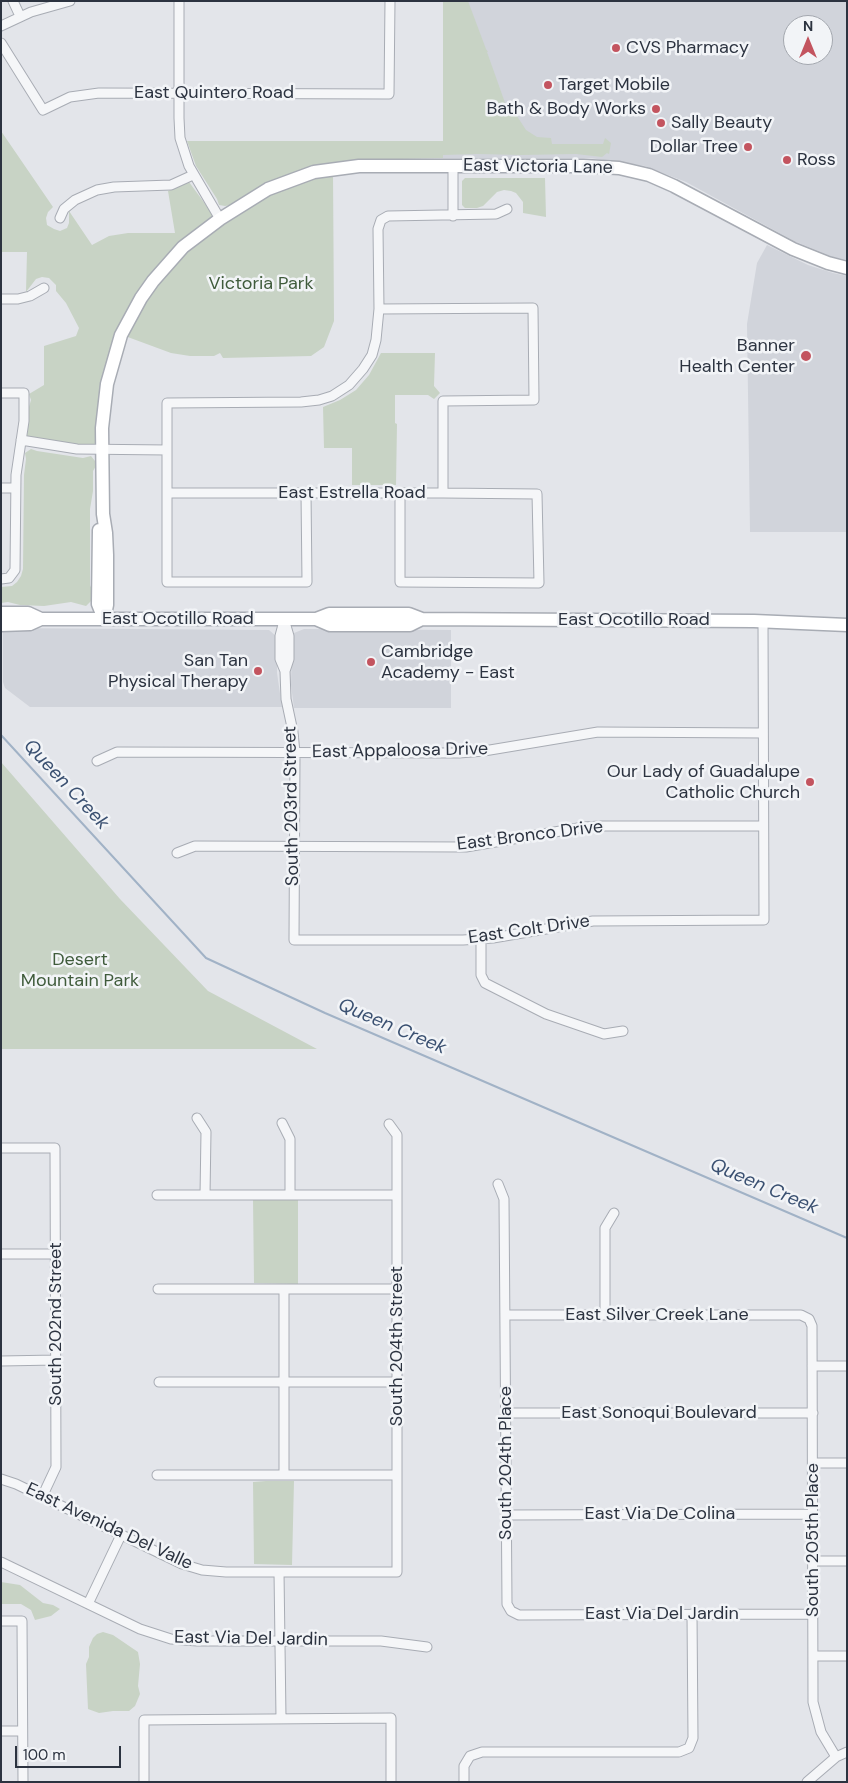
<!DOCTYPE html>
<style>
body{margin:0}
#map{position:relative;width:848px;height:1783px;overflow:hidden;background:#e3e5ea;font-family:"DM Sans",sans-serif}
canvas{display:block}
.frame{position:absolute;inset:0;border:2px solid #2c3340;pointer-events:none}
.north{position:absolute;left:783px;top:15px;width:50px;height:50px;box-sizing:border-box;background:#f2f4f7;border:1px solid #a3a7ae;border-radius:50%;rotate:0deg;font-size:14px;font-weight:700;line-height:20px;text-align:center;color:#2c3340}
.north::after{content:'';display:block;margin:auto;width:18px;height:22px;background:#c3545f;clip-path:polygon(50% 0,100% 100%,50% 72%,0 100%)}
.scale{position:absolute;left:15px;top:1746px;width:106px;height:22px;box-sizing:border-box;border:2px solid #2c3340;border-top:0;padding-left:6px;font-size:15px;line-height:18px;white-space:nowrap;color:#2c3340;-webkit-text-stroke:4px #f2f4f7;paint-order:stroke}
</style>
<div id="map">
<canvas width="848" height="1783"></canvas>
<div class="frame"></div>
<div class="north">N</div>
<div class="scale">100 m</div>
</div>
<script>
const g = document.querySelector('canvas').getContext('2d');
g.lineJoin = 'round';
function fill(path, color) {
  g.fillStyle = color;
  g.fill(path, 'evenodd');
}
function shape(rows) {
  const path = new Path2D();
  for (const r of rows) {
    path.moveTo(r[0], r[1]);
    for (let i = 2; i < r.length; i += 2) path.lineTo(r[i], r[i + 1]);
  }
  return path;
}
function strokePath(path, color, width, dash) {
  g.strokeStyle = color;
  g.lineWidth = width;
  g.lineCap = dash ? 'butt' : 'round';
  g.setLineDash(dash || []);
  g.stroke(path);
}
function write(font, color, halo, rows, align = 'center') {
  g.font = font + ' "DM Sans",sans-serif';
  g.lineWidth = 5;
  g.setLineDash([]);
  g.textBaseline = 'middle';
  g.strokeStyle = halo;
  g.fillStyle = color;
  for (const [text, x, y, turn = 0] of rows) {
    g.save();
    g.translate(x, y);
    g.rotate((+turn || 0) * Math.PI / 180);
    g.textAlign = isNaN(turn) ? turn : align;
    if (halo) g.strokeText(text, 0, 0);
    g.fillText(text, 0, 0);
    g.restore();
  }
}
fill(shape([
 [443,1,847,1,847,260,833,257,794,241,686,182,645,166,590,158,443,158],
 [793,25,823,25,823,55,793,55],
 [767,245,808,265,833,273,847,276,847,532,750,532,747,324,757,263],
 [3,628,269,630,277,637,277,673,282,707,30,707,5,688,3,682],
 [304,629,451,630,451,708,294,708,291,685,292,638,294,633]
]), '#d1d4db');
fill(shape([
 [443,1,468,1,486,49,488,52,487,52,509,114,515,113,526,130,537,137,551,138,552,144,603,144,605,138,611,143,609,154,607,153,602,157,576,154,521,155,477,154,443,155,443,158,362,160,314,167,294,173,274,180,231,205,225,206,219,205,217,199,196,166,187,141,443,141],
 [1,131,53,207,48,212,46,218,47,225,54,229,60,231,67,228,69,223,69,211,92,245,109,236,128,233,175,233,168,191,189,182,214,216,189,235,167,256,119,327,98,441,92,446,77,446,27,436,29,407,31,400,29,394,44,385,44,346,76,336,79,328,66,303,56,291,56,285,49,278,42,277,36,279,26,292,27,252,1,252],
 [333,173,334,321,324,347,311,356,223,358,220,353,214,356,190,356,171,353,125,336,148,296,183,252,207,233,269,194,306,180],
 [465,178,545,178,546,217,523,213,523,202,516,193,511,191,504,190,497,192,483,206,477,208,465,208,462,205,462,181],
 [381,353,435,353,434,386,440,393,434,399,428,395,395,395,395,423,397,424,396,485,352,485,352,448,324,448,323,407,340,400,356,390,369,375],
 [31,449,37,451,83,458,91,456,95,461,96,466,93,471,93,491,90,509,90,585,92,590,92,600,86,606,71,602,44,606,20,605,8,602,1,603,1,587,12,586,17,582,21,576,23,569,24,475,26,459,25,453],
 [1,762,120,899,208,991,317,1049,1,1049],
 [253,1199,298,1199,298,1284,254,1283],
 [266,1481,294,1481,292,1565,254,1564,253,1482],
 [1,1582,20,1585,43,1603,53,1605,60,1609,51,1616,35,1620,31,1610,21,1604,1,1604],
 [103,1632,113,1635,138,1652,140,1664,138,1686,140,1694,135,1706,129,1711,113,1711,99,1713,88,1709,86,1664,89,1657,89,1647,93,1638,97,1634]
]), '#c8d3c5');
strokePath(shape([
 [1,735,206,958,325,1013,847,1238]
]), '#a1b2c6', 2);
const street = shape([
 [13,1,20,16],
 [179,1,179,118,180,138,189,166,220,219],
 [1,26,31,12,70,1],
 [1,43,43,110,70,97,99,93,389,94,390,1],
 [453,216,453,166],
 [60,218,64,209,75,200,97,190,114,187,171,185,193,175],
 [1,299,18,299,30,296,44,288],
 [379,309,533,308,534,400,443,401,443,493],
 [1,393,24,393,24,421,16,475,15,570,9,578,1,579],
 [21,440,77,449,167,450],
 [1,488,15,488],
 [167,493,443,493,537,494,539,583,400,582,400,493],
 [306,493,307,582,167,582,167,403,301,402,319,400,332,396,349,385,363,369,372,355,376,340,379,309,378,229,381,220,388,216,496,214,507,209],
 [284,619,289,636,289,659,285,671,286,699,293,732,295,753,294,940,463,940,493,938,593,921,764,920,763,621],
 [284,621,280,636,280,659,285,671],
 [97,761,117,752,459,753,484,751,598,732,763,733],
 [177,853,195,846,466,847,584,827,601,826,763,826],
 [481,939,481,975,485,983,546,1014,604,1034,623,1031],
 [197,1118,206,1132,205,1195],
 [282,1123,290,1139,290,1195],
 [1,1148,55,1148,56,1467,42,1497],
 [498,1184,504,1199,507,1604,511,1611,519,1615,813,1614],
 [157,1195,397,1195],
 [1,1254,56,1254],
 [158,1289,397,1289],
 [505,1315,801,1315,809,1319,812,1326,813,1702,821,1732,836,1757],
 [605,1315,605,1228,614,1213],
 [1,1361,56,1360],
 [812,1366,847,1366],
 [159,1382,397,1382],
 [506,1413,813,1413],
 [813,1463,847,1463],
 [157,1475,397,1475],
 [284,1475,284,1289],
 [1,1479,16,1484,182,1564,202,1570,226,1572,397,1572,397,1135,389,1124],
 [506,1515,813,1514],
 [813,1561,847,1561],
 [1,1562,140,1629,171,1639,197,1641,381,1641,427,1647],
 [279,1572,281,1718],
 [88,1604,121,1535],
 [1,1621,22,1621,23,1782],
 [813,1656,847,1656],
 [1,1731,22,1731],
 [144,1782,144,1720,391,1718,391,1782],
 [464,1782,464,1766,470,1756,482,1752,679,1752,689,1748,693,1738,692,1614],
 [807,1782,836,1757,847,1752]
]);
const secondary = shape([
 [99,530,98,604,104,619],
 [1,613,28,613,41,619,316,619,330,625,410,625,422,619],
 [104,619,107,605,107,555,106,533,103,514,102,428,107,384,121,335,141,298,153,281,183,247,220,219,268,189,314,172,359,166,583,166,619,168,649,175,674,186,793,249,828,263,847,268],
 [316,619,329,614,409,614,422,619,754,621,847,625],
 [1,625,30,624,41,619]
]);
strokePath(street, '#a8acb4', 11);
strokePath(secondary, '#a8acb4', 15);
strokePath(street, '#f5f6f8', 9);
strokePath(secondary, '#fff', 12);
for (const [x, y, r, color] of [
 [616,48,5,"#c3545f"],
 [548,85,5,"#c3545f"],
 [656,109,5,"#c3545f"],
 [661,123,5,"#c3545f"],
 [748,147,5,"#c3545f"],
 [787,160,5,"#c3545f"],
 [806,356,6,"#c3545f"],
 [371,662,5,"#c3545f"],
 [258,671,5,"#c3545f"],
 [810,782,5,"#c3545f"]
]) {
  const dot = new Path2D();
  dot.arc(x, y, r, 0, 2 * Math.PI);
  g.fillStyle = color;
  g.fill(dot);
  strokePath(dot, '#f2f4f7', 2);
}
write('18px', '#2c3340', '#f2f4f7', [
 ["CVS Pharmacy",626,48],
 ["Target Mobile",558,85],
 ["Bath & Body Works",646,109,"right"],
 ["Sally Beauty",671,123],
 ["Dollar Tree",738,147,"right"],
 ["Ross",797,160],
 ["Banner",795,346,"right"],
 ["Health Center",795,367,"right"],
 ["Cambridge",381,652],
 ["Academy - East",381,673],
 ["San Tan",248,661,"right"],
 ["Physical Therapy",248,682,"right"],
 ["Our Lady of Guadalupe",800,772,"right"],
 ["Catholic Church",800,793,"right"]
], 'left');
write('18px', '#2c3340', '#f2f4f7', [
 ["East Quintero Road",214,93],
 ["East Victoria Lane",538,167,1],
 ["East Estrella Road",352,493],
 ["East Ocotillo Road",178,619],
 ["East Ocotillo Road",634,620],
 ["East Appaloosa Drive",400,751,-1],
 ["South 203rd Street",292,806,-91],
 ["East Bronco Drive",530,836,-7],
 ["East Colt Drive",529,930,-8],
 ["East Silver Creek Lane",657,1315],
 ["South 202nd Street",56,1324,-90],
 ["South 204th Street",397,1346,-90],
 ["East Sonoqui Boulevard",659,1413],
 ["South 204th Place",506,1463,-90],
 ["East Via De Colina",660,1514],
 ["East Avenida Del Valle",109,1527,25],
 ["South 205th Place",813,1540,-90],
 ["East Via Del Jardin",662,1614],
 ["East Via Del Jardin",251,1639,1]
]);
write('18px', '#3f5b3b', '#f2f4f7', [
 ["Victoria Park",261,284],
 ["Desert",80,960],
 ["Mountain Park",80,981]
]);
write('italic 19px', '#3a5071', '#f2f4f7', [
 ["Queen Creek",66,785,47],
 ["Queen Creek",392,1027,23],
 ["Queen Creek",764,1187,23]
]);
</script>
